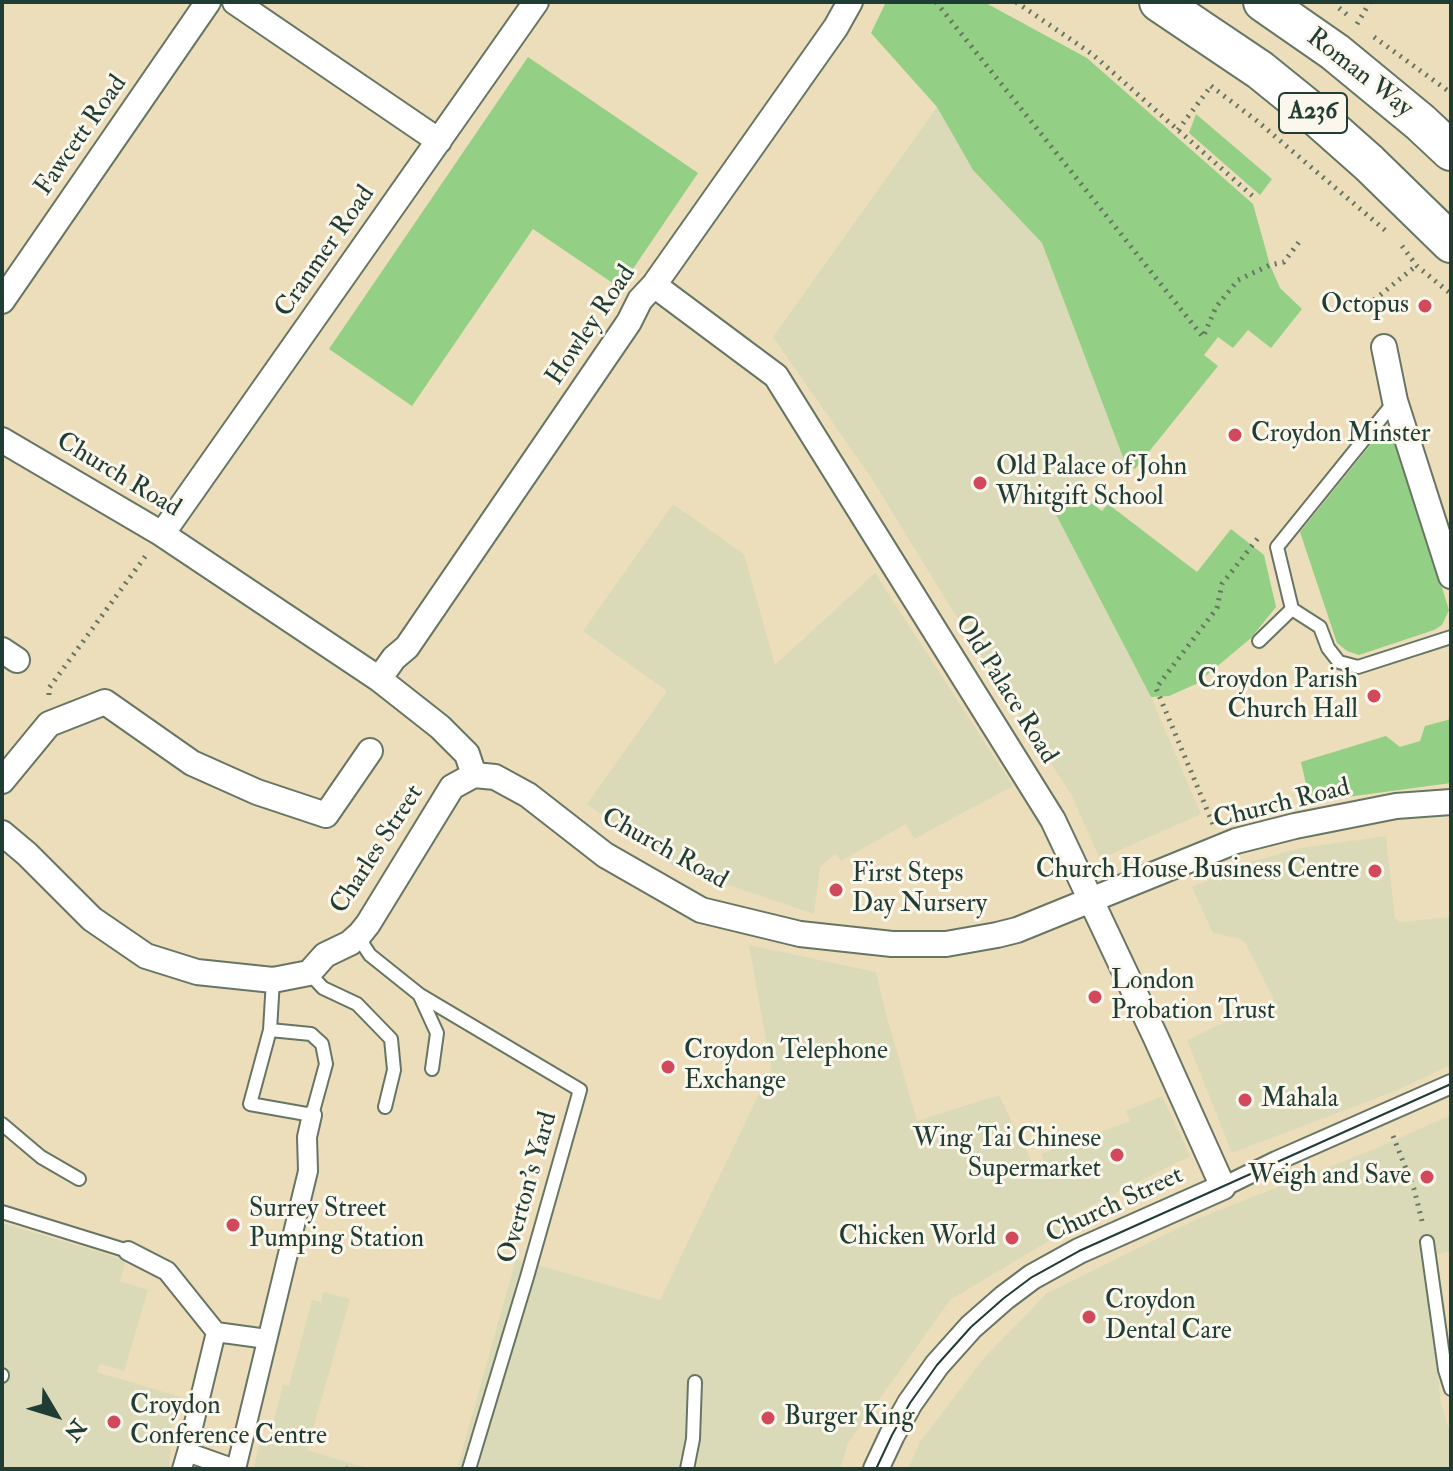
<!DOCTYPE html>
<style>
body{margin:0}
#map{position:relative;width:1453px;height:1471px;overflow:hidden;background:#ecdebb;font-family:"IM FELL Double Pica",serif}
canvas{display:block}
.frame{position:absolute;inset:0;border:4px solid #1f3d34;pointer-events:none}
.north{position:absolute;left:16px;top:1375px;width:80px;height:80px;-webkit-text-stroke:6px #fbf7ec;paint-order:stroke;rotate:128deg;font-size:22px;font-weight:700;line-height:32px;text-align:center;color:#1f3d34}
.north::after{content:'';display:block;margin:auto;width:28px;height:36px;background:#1f3d34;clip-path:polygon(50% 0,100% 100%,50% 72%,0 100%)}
</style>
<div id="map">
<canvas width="1453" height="1471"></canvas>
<div class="frame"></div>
<div class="north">N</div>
</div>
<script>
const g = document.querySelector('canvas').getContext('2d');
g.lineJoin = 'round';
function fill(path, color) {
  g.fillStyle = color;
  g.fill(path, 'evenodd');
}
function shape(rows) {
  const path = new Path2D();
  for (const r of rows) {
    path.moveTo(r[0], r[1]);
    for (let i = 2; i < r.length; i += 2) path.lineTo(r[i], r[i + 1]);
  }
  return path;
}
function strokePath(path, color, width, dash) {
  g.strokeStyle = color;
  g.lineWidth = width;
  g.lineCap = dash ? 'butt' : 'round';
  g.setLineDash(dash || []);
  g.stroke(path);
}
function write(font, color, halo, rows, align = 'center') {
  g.font = font + ' "IM FELL Double Pica",serif';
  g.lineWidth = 6;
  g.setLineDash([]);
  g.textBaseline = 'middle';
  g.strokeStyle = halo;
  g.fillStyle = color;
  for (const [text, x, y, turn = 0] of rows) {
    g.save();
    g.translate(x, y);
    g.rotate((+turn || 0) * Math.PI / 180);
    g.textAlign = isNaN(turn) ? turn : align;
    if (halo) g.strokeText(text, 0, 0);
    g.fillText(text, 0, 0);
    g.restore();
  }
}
fill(shape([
 [937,107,973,170,1042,243,1124,460,1051,505,1151,697,1201,814,1100,859,1071,794,983,660,870,476,773,337],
 [673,504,744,554,775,665,875,573,1013,786,914,839,906,824,841,861,835,854,820,867,814,914,675,867,587,804,667,691,583,631],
 [1386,836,1395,918,1400,922,1451,917,1451,1065,1393,1092,1232,1153,1187,1040,1274,999,1245,943,1240,939,1213,933,1192,887,1254,861,1300,848],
 [749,945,876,972,886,1014,917,1121,999,1095,1037,1173,1047,1168,1041,1154,1130,1121,1126,1111,1162,1096,1190,1156,1075,1214,1079,1223,950,1300,848,1443,840,1469,457,1469,516,1259,660,1300,771,1069],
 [1451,1115,1451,1251,1424,1258,1441,1404,1451,1436,1451,1468,908,1469,920,1442,984,1358,1047,1293,1199,1218,1377,1148],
 [2,1223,126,1260,120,1281,148,1290,124,1371,100,1364,97,1372,184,1398,173,1416,169,1469,2,1469],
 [324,1292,350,1299,307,1450,371,1469,253,1469,260,1443,267,1445,283,1385,289,1386,312,1300,321,1302]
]), '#dbdab8');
fill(shape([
 [886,2,984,2,1087,58,1253,204,1270,265,1280,288,1302,309,1271,348,1248,330,1233,348,1218,337,1204,355,1218,366,1135,469,1124,460,1042,243,973,170,937,107,871,33],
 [528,57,698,173,620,288,533,229,412,406,329,349],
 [1196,114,1272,179,1260,195,1189,133],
 [1376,438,1387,438,1398,446,1449,610,1442,625,1434,630,1359,655,1347,651,1337,643,1300,532],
 [1074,490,1102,511,1108,504,1197,572,1231,529,1264,555,1276,607,1251,638,1196,684,1169,696,1151,697,1051,505],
 [1451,719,1451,783,1310,802,1301,762,1386,736,1400,747,1420,741,1425,726]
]), '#93cf84');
const service = shape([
 [1395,401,1277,547,1292,609,1320,627,1328,648,1339,662,1358,667,1451,637],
 [1259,641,1292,609],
 [360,934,364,946,370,955,420,995,580,1090,527,1277,469,1469],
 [309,973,323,988,357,1004,391,1039,394,1070,385,1107],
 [420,996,437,1033,432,1069],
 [270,1030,250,1104,312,1115,326,1064,322,1044,311,1034,270,1030,273,980],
 [2,1124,41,1157,79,1179],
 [2,1212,128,1251],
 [1427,1242,1445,1370,1451,1389],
 [2,1376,2,1375],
 [687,1469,693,1439,695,1382]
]);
const pedestrian = shape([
 [1223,1187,1276,1161,1451,1084],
 [128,1251,167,1271,216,1332,187,1452,182,1469],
 [216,1332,267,1339],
 [187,1452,235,1469],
 [236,1469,308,1171,307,1137,312,1115]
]);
const minor = shape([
 [235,2,439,141],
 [654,285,776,376,1053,820,1156,1038,1223,1187,1079,1251,1032,1277,1004,1298,971,1327,937,1365,910,1403,892,1435,876,1469],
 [2,301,208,2],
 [1384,347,1395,401,1451,576],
 [2,440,162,534,379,679,440,727,467,754,474,775],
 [162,534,536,2],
 [2,650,17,660],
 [379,679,394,658,407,647,629,322,640,300,654,285,836,27,850,2],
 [474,775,495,777,528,795,605,855,701,910,800,934,892,944,946,944,997,935,1017,930,1236,841,1295,826,1396,806,1451,802],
 [2,781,49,724,105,702,192,763,257,792,326,815,370,751],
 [2,833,27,854,92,919,146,956,197,972,273,980,309,973,325,955,350,943,360,934,368,924,452,787,474,775]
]);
const primary = shape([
 [1159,2,1260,70,1307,108,1369,163,1451,243],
 [1263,2,1335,52,1420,122,1451,151]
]);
strokePath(service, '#677563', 16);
strokePath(pedestrian, '#677563', 22);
strokePath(minor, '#677563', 28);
strokePath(primary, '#677563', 42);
strokePath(shape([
 [936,2,1203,337,1216,307,1238,280,1270,265,1284,262,1302,238],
 [1016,2,1092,54,1256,199],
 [1339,8,1351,18],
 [1357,24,1370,2],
 [1374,37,1451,93],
 [1211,86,1257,121,1386,231],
 [1178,130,1211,86],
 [1402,246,1417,266,1451,294],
 [1374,300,1417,265],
 [49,695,49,688,147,554],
 [1213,824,1156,688,1217,608,1222,584,1258,538],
 [1393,1136,1414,1189,1423,1225],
 [348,1469,349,1463]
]), '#677563', 5, [2, 6]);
strokePath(service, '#fff', 12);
strokePath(pedestrian, '#fff', 18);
strokePath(minor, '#fff', 24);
strokePath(primary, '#fff', 38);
strokePath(shape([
 [876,1469,892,1435,910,1403,937,1365,971,1327,1004,1298,1032,1277,1079,1251,1451,1084]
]), '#1f3d34', 2);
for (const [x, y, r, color] of [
 [1425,306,8,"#d1495b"],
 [1235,435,8,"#d1495b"],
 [980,483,8,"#d1495b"],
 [1374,696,8,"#d1495b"],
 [1375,871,8,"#d1495b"],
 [836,890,8,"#d1495b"],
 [1095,997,8,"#d1495b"],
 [668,1067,8,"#d1495b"],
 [1245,1100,8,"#d1495b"],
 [1117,1155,8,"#d1495b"],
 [1427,1177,8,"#d1495b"],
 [233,1225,8,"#d1495b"],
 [1012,1238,8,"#d1495b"],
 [1089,1317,8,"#d1495b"],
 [768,1418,8,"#d1495b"],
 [114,1422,8,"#d1495b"]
]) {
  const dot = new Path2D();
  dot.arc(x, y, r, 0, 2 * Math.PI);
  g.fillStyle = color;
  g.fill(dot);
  strokePath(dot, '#fbf7ec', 3);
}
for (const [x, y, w] of [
 [1313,113,68]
]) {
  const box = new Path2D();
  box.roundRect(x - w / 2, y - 20, w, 40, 6);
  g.fillStyle = '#fbf7ec';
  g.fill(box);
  strokePath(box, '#1f3d34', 2);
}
write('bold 24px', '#1f3d34', null, [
 ["A236",1313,113]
]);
write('26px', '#1f3d34', '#fbf7ec', [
 ["Roman Way",1359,74,38],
 ["Fawcett Road",82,136,-55],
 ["Cranmer Road",326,252,-55],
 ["Howley Road",592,326,-56],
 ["Church Road",118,476,31],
 ["Old Palace Road",1005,690,58],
 ["Church Road",1282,805,-14],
 ["Charles Street",378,850,-57],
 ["Church Road",664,850,29],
 ["Overton's Yard",529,1188,-74],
 ["Church Street",1115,1206,-25]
]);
write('26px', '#1f3d34', '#fbf7ec', [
 ["Octopus",1409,306,"right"],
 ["Croydon Minster",1251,435],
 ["Old Palace of John",996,468],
 ["Whitgift School",996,498],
 ["Croydon Parish",1358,681,"right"],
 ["Church Hall",1358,711,"right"],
 ["Church House Business Centre",1359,871,"right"],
 ["First Steps",852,875],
 ["Day Nursery",852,905],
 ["London",1111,982],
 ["Probation Trust",1111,1012],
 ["Croydon Telephone",684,1052],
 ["Exchange",684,1082],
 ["Mahala",1261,1100],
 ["Wing Tai Chinese",1101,1140,"right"],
 ["Supermarket",1101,1170,"right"],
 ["Weigh and Save",1411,1177,"right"],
 ["Surrey Street",249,1210],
 ["Pumping Station",249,1240],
 ["Chicken World",996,1238,"right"],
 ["Croydon",1105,1302],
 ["Dental Care",1105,1332],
 ["Croydon",130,1407],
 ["Conference Centre",130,1437],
 ["Burger King",784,1418]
], 'left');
</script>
